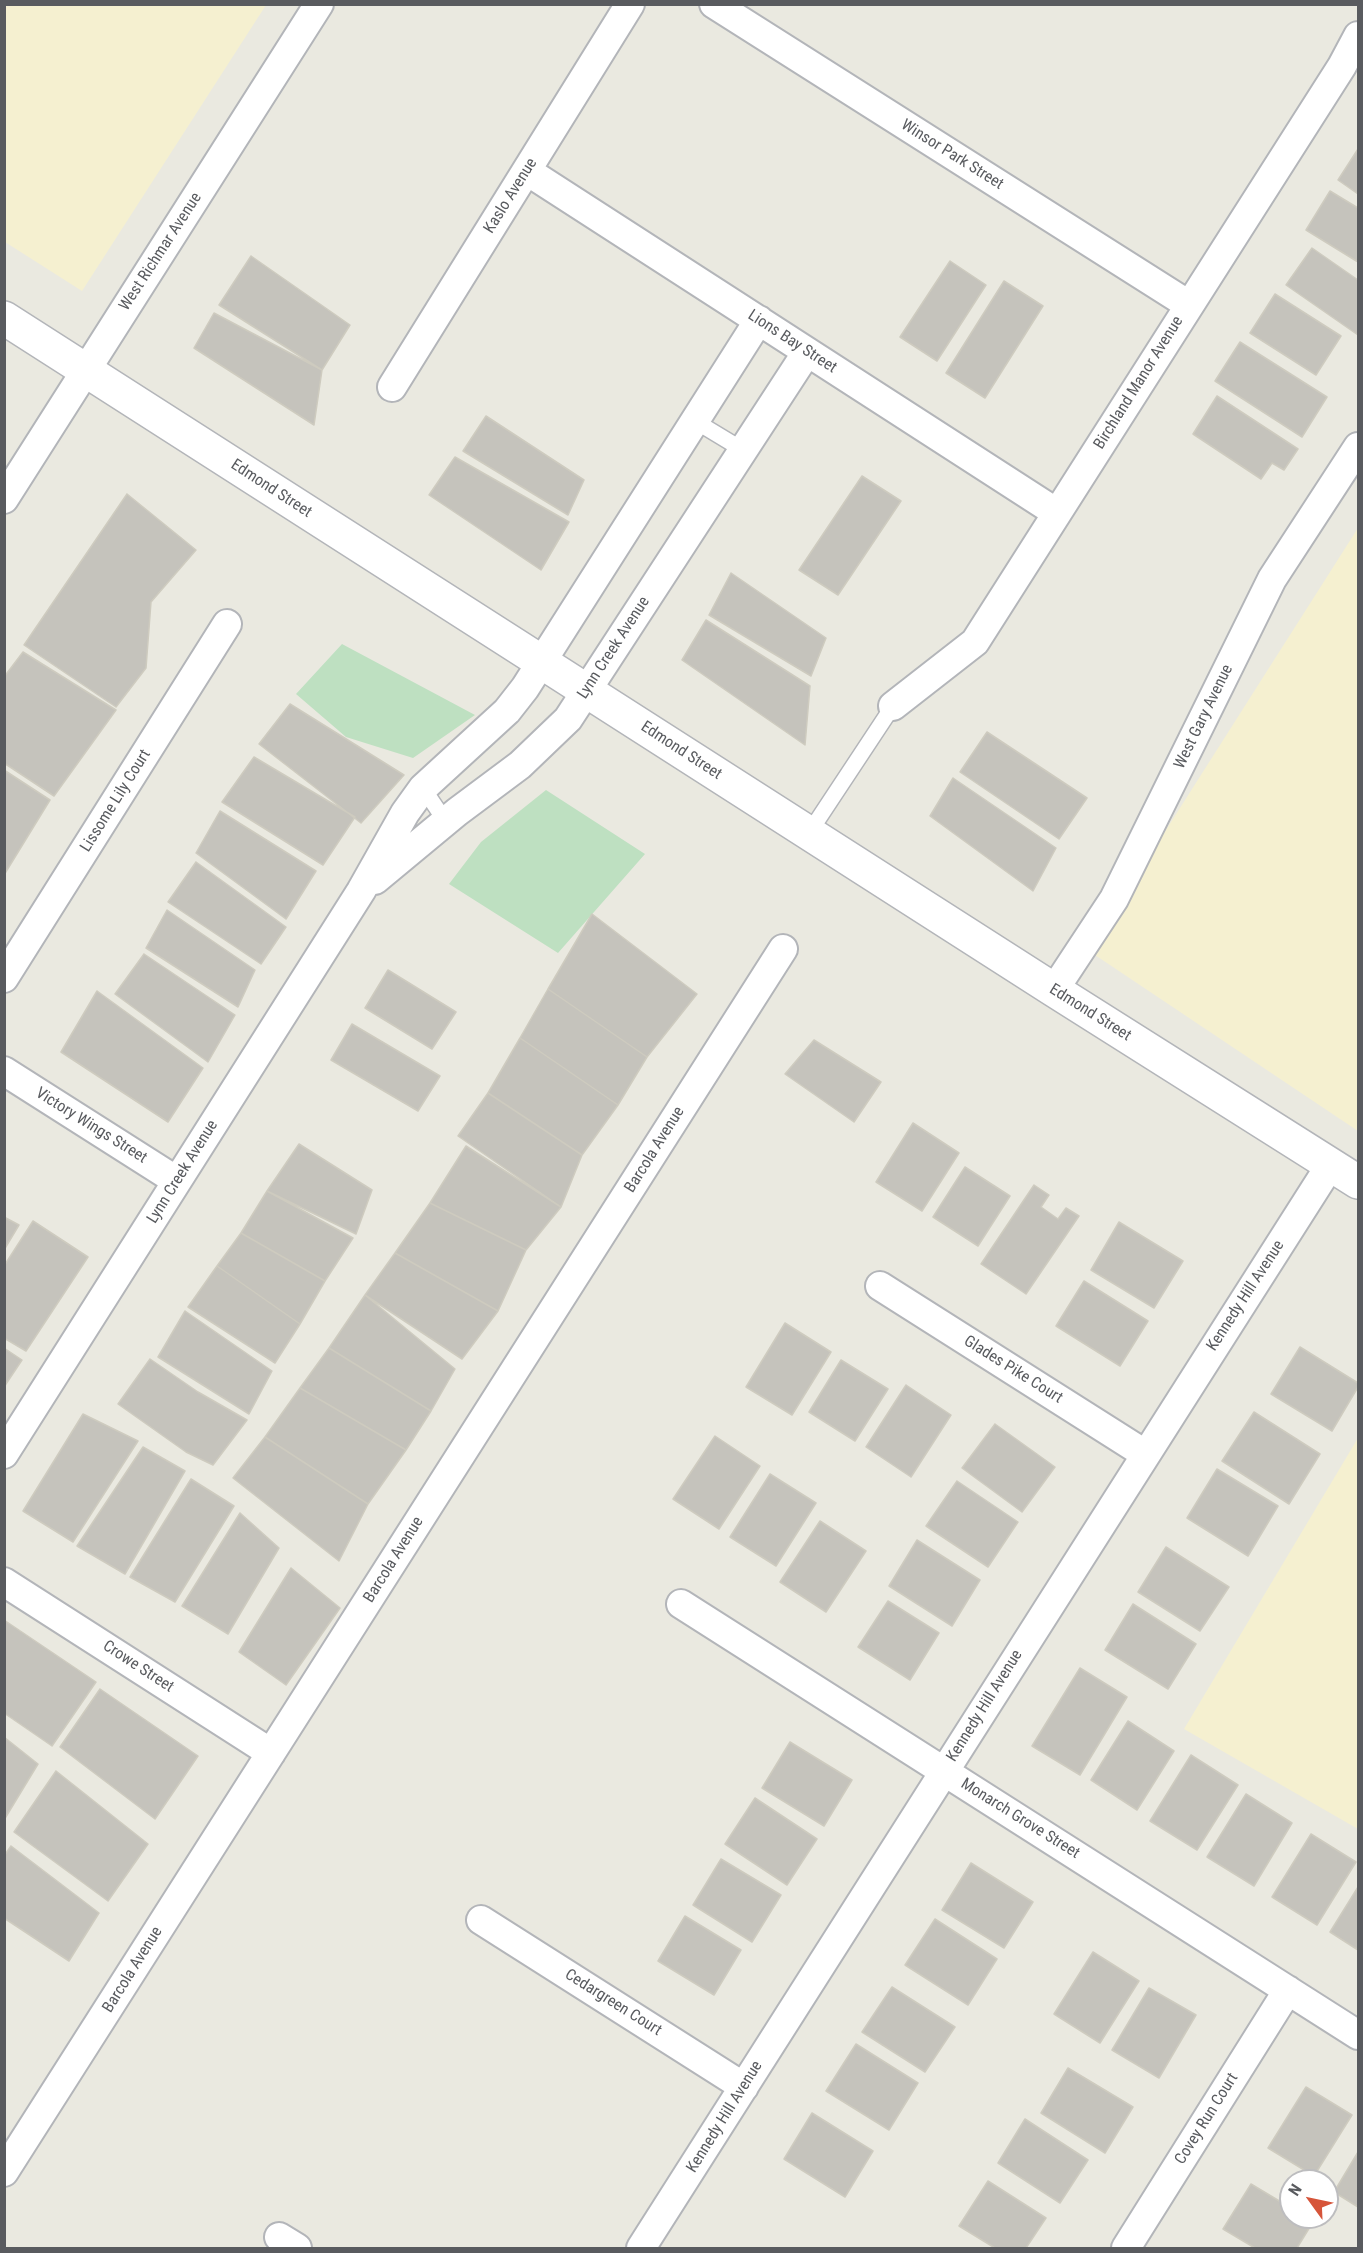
<!DOCTYPE html>
<style>
body{margin:0}
#map{position:relative;width:1363px;height:2253px;overflow:hidden;background:#eae9e0;font-family:"Roboto Condensed",sans-serif}
canvas{display:block}
.frame{position:absolute;inset:0;border:6px solid #595b5f;pointer-events:none}
.north{position:absolute;left:1279px;top:2169px;width:60px;height:60px;box-sizing:border-box;background:#fff;border:2px solid #bdbdbf;border-radius:50%;rotate:303deg;font-size:16px;font-weight:700;line-height:24px;text-align:center;color:#595b5f}
.north::after{content:'';display:block;margin:auto;width:21px;height:27px;background:#d6553a;clip-path:polygon(50% 0,100% 100%,50% 72%,0 100%)}
</style>
<div id="map">
<canvas width="1363" height="2253"></canvas>
<div class="frame"></div>
<div class="north">N</div>
</div>
<script>
const g = document.querySelector('canvas').getContext('2d');
g.lineJoin = 'round';
function fill(path, color) {
  g.fillStyle = color;
  g.fill(path, 'evenodd');
}
function shape(rows) {
  const path = new Path2D();
  for (const r of rows) {
    path.moveTo(r[0], r[1]);
    for (let i = 2; i < r.length; i += 2) path.lineTo(r[i], r[i + 1]);
  }
  return path;
}
function strokePath(path, color, width, dash) {
  g.strokeStyle = color;
  g.lineWidth = width;
  g.lineCap = dash ? 'butt' : 'round';
  g.setLineDash(dash || []);
  g.stroke(path);
}
function write(font, color, halo, rows, align = 'center') {
  g.font = font + ' "Roboto Condensed",sans-serif';
  g.lineWidth = 5;
  g.setLineDash([]);
  g.textBaseline = 'middle';
  g.strokeStyle = halo;
  g.fillStyle = color;
  for (const [text, x, y, turn = 0] of rows) {
    g.save();
    g.translate(x, y);
    g.rotate((+turn || 0) * Math.PI / 180);
    g.textAlign = isNaN(turn) ? turn : align;
    if (halo) g.strokeText(text, 0, 0);
    g.fillText(text, 0, 0);
    g.restore();
  }
}
fill(shape([
 [342,644,475,715,413,758,346,737,296,694],
 [546,790,645,854,558,953,449,884,481,842]
]), '#bee0c1');
fill(shape([
 [4,5,266,5,82,291,5,242],
 [1358,528,1358,1131,1089,951],
 [1358,1438,1358,1829,1184,1729]
]), '#f5f0d0');
const building = shape([
 [1358,149,1358,194,1338,180,1358,149],
 [1330,191,1358,208,1358,262,1306,230,1330,191],
 [1312,248,1358,280,1358,335,1286,285,1312,248],
 [251,256,350,325,322,370,219,305,251,256],
 [950,261,986,285,937,361,900,337,950,261],
 [1004,281,1043,306,985,398,946,373,1004,281],
 [1275,294,1341,336,1316,375,1250,333,1275,294],
 [214,313,322,370,314,425,194,348,214,313],
 [1240,342,1327,397,1302,437,1215,381,1240,342],
 [1217,396,1298,449,1284,470,1272,463,1261,479,1193,434,1217,396],
 [486,416,584,480,568,515,463,451,486,416],
 [455,457,569,522,541,570,429,495,455,457],
 [862,476,901,501,838,595,799,570,862,476],
 [127,494,196,550,151,602,146,668,116,707,24,645,127,494],
 [731,573,826,638,811,676,709,615,731,573],
 [706,620,810,686,805,745,682,660,706,620],
 [23,652,116,710,54,796,4,763,4,677,23,652],
 [290,704,404,775,361,823,259,744,290,704],
 [987,732,1087,798,1059,839,960,772,987,732],
 [254,757,355,817,323,865,222,802,254,757],
 [4,770,50,800,4,875,4,770],
 [953,778,1056,848,1033,891,930,816,953,778],
 [220,811,316,871,286,919,196,853,220,811],
 [196,862,286,927,261,964,168,902,196,862],
 [167,910,255,970,238,1007,146,948,167,910],
 [592,914,697,994,647,1057,548,989,592,914],
 [144,954,235,1015,208,1062,115,994,144,954],
 [388,970,456,1012,432,1049,365,1008,388,970],
 [548,989,647,1057,618,1105,520,1038,548,989],
 [97,991,203,1068,168,1122,61,1052,97,991],
 [352,1024,440,1076,418,1111,331,1060,352,1024],
 [520,1038,618,1105,582,1155,488,1093,520,1038],
 [814,1040,881,1082,854,1122,785,1074,814,1040],
 [488,1093,582,1155,561,1207,458,1136,488,1093],
 [913,1123,959,1153,922,1211,876,1182,913,1123],
 [299,1144,372,1190,356,1234,267,1191,299,1144],
 [466,1146,561,1207,526,1250,430,1203,466,1146],
 [965,1167,1010,1196,978,1246,933,1217,965,1167],
 [1034,1185,1049,1195,1041,1207,1058,1219,1066,1208,1079,1216,1026,1294,981,1264,1034,1185],
 [267,1191,353,1238,325,1281,241,1233,267,1191],
 [430,1203,526,1250,498,1311,395,1253,430,1203],
 [4,1217,19,1225,4,1250,4,1217],
 [33,1221,88,1257,26,1351,4,1338,4,1266,33,1221],
 [1119,1222,1183,1261,1154,1308,1091,1270,1119,1222],
 [241,1233,325,1281,300,1324,217,1266,241,1233],
 [395,1253,498,1311,462,1359,365,1295,395,1253],
 [217,1266,300,1324,275,1363,188,1307,217,1266],
 [1084,1281,1148,1321,1120,1366,1056,1326,1084,1281],
 [365,1295,455,1369,431,1411,329,1348,365,1295],
 [185,1311,272,1371,249,1414,158,1357,185,1311],
 [785,1323,831,1352,792,1415,746,1387,785,1323],
 [1300,1347,1358,1383,1358,1387,1332,1431,1271,1394,1300,1347],
 [4,1348,22,1360,4,1387,4,1348],
 [329,1348,431,1411,406,1450,300,1388,329,1348],
 [150,1359,198,1392,247,1420,213,1465,186,1452,118,1404,150,1359],
 [841,1360,888,1389,855,1441,809,1412,841,1360],
 [906,1385,951,1415,911,1477,866,1447,906,1385],
 [300,1388,406,1450,368,1504,265,1437,300,1388],
 [1254,1412,1320,1454,1289,1504,1222,1461,1254,1412],
 [83,1414,138,1441,73,1542,23,1511,83,1414],
 [995,1424,1055,1467,1022,1512,962,1468,995,1424],
 [715,1436,760,1466,719,1529,673,1499,715,1436],
 [265,1437,368,1504,339,1561,233,1478,265,1437],
 [143,1447,185,1471,125,1574,77,1546,143,1447],
 [1217,1469,1278,1506,1248,1556,1187,1518,1217,1469],
 [770,1474,816,1503,776,1566,730,1537,770,1474],
 [191,1479,234,1506,175,1602,130,1577,191,1479],
 [957,1481,1018,1522,988,1567,926,1526,957,1481],
 [240,1513,279,1548,228,1634,182,1606,240,1513],
 [820,1521,866,1551,826,1612,780,1582,820,1521],
 [917,1540,980,1580,952,1626,889,1586,917,1540],
 [1166,1547,1229,1587,1200,1631,1138,1592,1166,1547],
 [291,1568,340,1608,286,1685,239,1652,291,1568],
 [888,1601,939,1633,910,1680,858,1647,888,1601],
 [1133,1604,1196,1644,1168,1689,1105,1650,1133,1604],
 [4,1620,96,1682,52,1746,4,1713,4,1620],
 [1080,1668,1127,1697,1080,1775,1032,1746,1080,1668],
 [100,1689,198,1756,155,1819,60,1747,100,1689],
 [1128,1721,1174,1751,1137,1810,1091,1780,1128,1721],
 [4,1737,38,1764,4,1820,4,1737],
 [790,1742,852,1780,824,1826,762,1788,790,1742],
 [1191,1755,1238,1785,1197,1850,1150,1821,1191,1755],
 [56,1771,148,1844,108,1901,14,1832,56,1771],
 [1246,1794,1292,1823,1254,1886,1207,1857,1246,1794],
 [755,1798,817,1839,787,1885,725,1844,755,1798],
 [1311,1834,1356,1862,1317,1925,1272,1897,1311,1834],
 [11,1846,99,1913,69,1961,4,1918,4,1856,11,1846],
 [721,1859,781,1895,752,1942,693,1905,721,1859],
 [971,1863,1033,1902,1004,1948,942,1910,971,1863],
 [1358,1887,1358,1950,1330,1932,1358,1887],
 [685,1916,741,1950,714,1995,658,1961,685,1916],
 [935,1919,997,1959,968,2005,905,1965,935,1919],
 [1093,1952,1139,1981,1100,2043,1054,2014,1093,1952],
 [892,1987,955,2027,925,2072,862,2032,892,1987],
 [1149,1988,1196,2015,1159,2078,1112,2050,1149,1988],
 [856,2044,918,2083,889,2130,826,2091,856,2044],
 [1068,2068,1133,2107,1105,2153,1041,2113,1068,2068],
 [1306,2087,1352,2115,1314,2176,1268,2148,1306,2087],
 [812,2113,873,2151,845,2197,784,2159,812,2113],
 [1025,2119,1088,2160,1060,2203,998,2163,1025,2119],
 [1358,2152,1358,2207,1334,2192,1358,2152],
 [988,2181,1046,2218,1026,2248,995,2248,959,2226,988,2181],
 [1251,2184,1291,2208,1291,2217,1305,2217,1313,2222,1297,2248,1255,2248,1223,2229,1251,2184]
]);
fill(building, '#c5c3bc');
strokePath(building, '#cecbbf', 1.5);
const service = shape([
 [695,421,743,450],
 [423,788,446,822],
 [809,833,893,706]
]);
const minor = shape([
 [714,4,1189,305],
 [527,171,1057,513],
 [392,387,630,4],
 [4,499,319,4],
 [893,706,975,642,1342,66,1358,36],
 [375,880,457,812,520,765,568,719,807,352],
 [4,978,227,624],
 [1054,990,1114,899,1272,579,1358,447],
 [4,1071,177,1181],
 [880,1286,1145,1454],
 [4,1454,361,891,405,813,423,788,507,711,525,688,759,320],
 [4,1582,271,1753],
 [681,1604,1358,2035],
 [481,1920,744,2087],
 [4,2172,783,949],
 [279,2237,297,2248],
 [641,2248,1331,1164],
 [1126,2248,1288,1990]
]);
const tertiary = shape([
 [4,318,1054,990,1358,1182]
]);
strokePath(service, '#b3b5b9', 18);
strokePath(minor, '#b3b5b9', 32);
strokePath(tertiary, '#b3b5b9', 36);
strokePath(service, '#fff', 15);
strokePath(minor, '#fff', 28);
strokePath(tertiary, '#fff', 33);
write('16px', '#595b5f', '#fff', [
 ["Winsor Park Street",952,155,32],
 ["Kaslo Avenue",511,196,-58],
 ["West Richmar Avenue",161,252,-57],
 ["Lions Bay Street",792,342,33],
 ["Birchland Manor Avenue",1139,383,-58],
 ["Edmond Street",271,489,33],
 ["Lynn Creek Avenue",614,648,-57],
 ["West Gary Avenue",1204,717,-64],
 ["Edmond Street",681,751,33],
 ["Lissome Lily Court",116,801,-58],
 ["Edmond Street",1090,1013,32],
 ["Victory Wings Street",91,1126,32],
 ["Barcola Avenue",655,1150,-58],
 ["Lynn Creek Avenue",183,1172,-58],
 ["Kennedy Hill Avenue",1246,1296,-57],
 ["Glades Pike Court",1013,1370,32],
 ["Barcola Avenue",394,1560,-58],
 ["Crowe Street",138,1667,33],
 ["Kennedy Hill Avenue",985,1706,-58],
 ["Monarch Grove Street",1020,1819,32],
 ["Barcola Avenue",133,1970,-58],
 ["Cedargreen Court",613,2003,32],
 ["Kennedy Hill Avenue",725,2117,-58],
 ["Covey Run Court",1207,2119,-58]
]);
</script>
